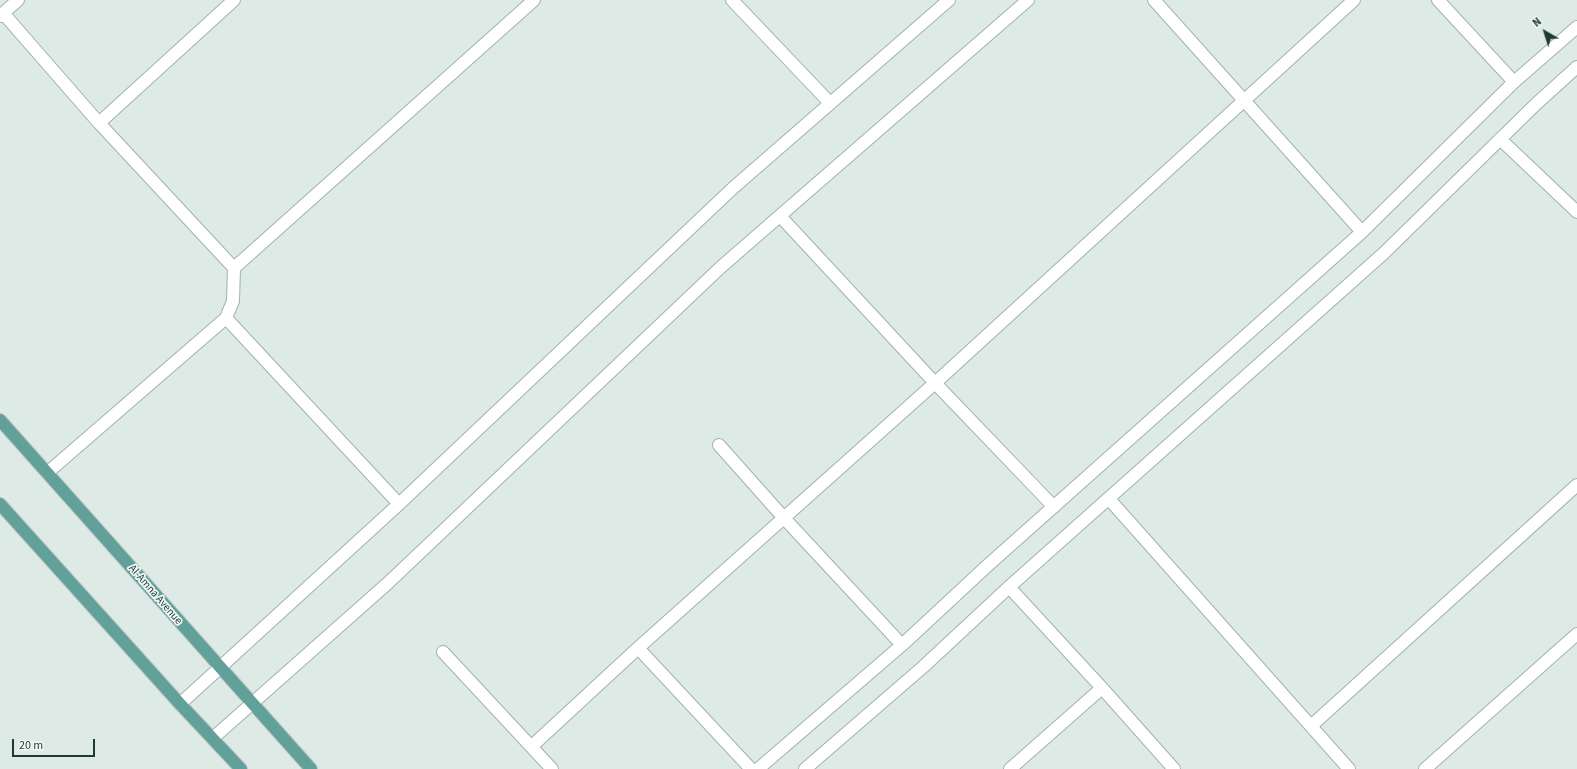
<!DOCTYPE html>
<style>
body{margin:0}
#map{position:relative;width:1577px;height:769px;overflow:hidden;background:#deeae6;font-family:"Source Sans 3",sans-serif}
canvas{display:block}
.north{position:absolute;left:1525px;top:12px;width:40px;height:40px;-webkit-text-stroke:3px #eff7f4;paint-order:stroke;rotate:321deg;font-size:11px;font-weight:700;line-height:16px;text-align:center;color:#1f3a36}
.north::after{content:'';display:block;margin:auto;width:14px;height:18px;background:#1f3a36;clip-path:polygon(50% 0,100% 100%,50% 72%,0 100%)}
.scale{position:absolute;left:12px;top:739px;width:83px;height:18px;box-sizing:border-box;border:2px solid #1f3a36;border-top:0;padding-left:5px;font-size:12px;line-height:14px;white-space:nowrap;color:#1f3a36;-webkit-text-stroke:3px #eff7f4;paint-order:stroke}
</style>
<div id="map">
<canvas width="1577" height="769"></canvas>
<div class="north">N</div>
<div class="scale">20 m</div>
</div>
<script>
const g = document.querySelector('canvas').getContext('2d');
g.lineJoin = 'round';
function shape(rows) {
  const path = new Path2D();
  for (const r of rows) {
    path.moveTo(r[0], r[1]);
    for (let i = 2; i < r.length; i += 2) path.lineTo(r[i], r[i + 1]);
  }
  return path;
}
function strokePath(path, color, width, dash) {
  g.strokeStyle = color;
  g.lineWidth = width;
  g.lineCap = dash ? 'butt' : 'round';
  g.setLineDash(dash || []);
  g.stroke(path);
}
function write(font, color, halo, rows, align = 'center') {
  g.font = font + ' "Source Sans 3",sans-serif';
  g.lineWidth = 3.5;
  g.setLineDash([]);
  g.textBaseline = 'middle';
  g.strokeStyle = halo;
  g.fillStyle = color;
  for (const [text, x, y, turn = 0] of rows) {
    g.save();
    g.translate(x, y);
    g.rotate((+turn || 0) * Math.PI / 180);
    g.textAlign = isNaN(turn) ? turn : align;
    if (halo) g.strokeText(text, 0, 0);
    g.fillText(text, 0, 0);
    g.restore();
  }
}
const minor = shape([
 [732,0,830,103],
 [1154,0,1362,232],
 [1438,0,1514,82],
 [3,13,99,123,234,268],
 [0,16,18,0],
 [99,123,234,0],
 [1500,139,1577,212],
 [780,216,935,383,1054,507],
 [226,318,399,504],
 [719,445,784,518,902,645],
 [47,473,226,318,233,301,234,268,534,0],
 [1109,499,1349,769],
 [1009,587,1102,688,1174,769],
 [638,648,751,769],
 [443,652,552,769],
 [180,704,399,504,733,188,949,0],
 [1311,726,1577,485],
 [213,738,388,583,721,267,1028,0],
 [532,746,638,648,935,383,1354,0],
 [758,769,902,645,987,566,1362,232,1514,82,1577,27],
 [805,769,923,667,1009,587,1384,253,1536,104,1577,67],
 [1010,769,1102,688],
 [1425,769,1577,634]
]);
const major = shape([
 [0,420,311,769],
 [0,504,180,704,241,769]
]);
strokePath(minor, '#a1b2ae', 14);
strokePath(major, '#bcc4c3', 14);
strokePath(minor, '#fff', 12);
strokePath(major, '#61a199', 12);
write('11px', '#1f3a36', '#eff7f4', [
 ["Al-Amna Avenue",155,595,49]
]);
</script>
